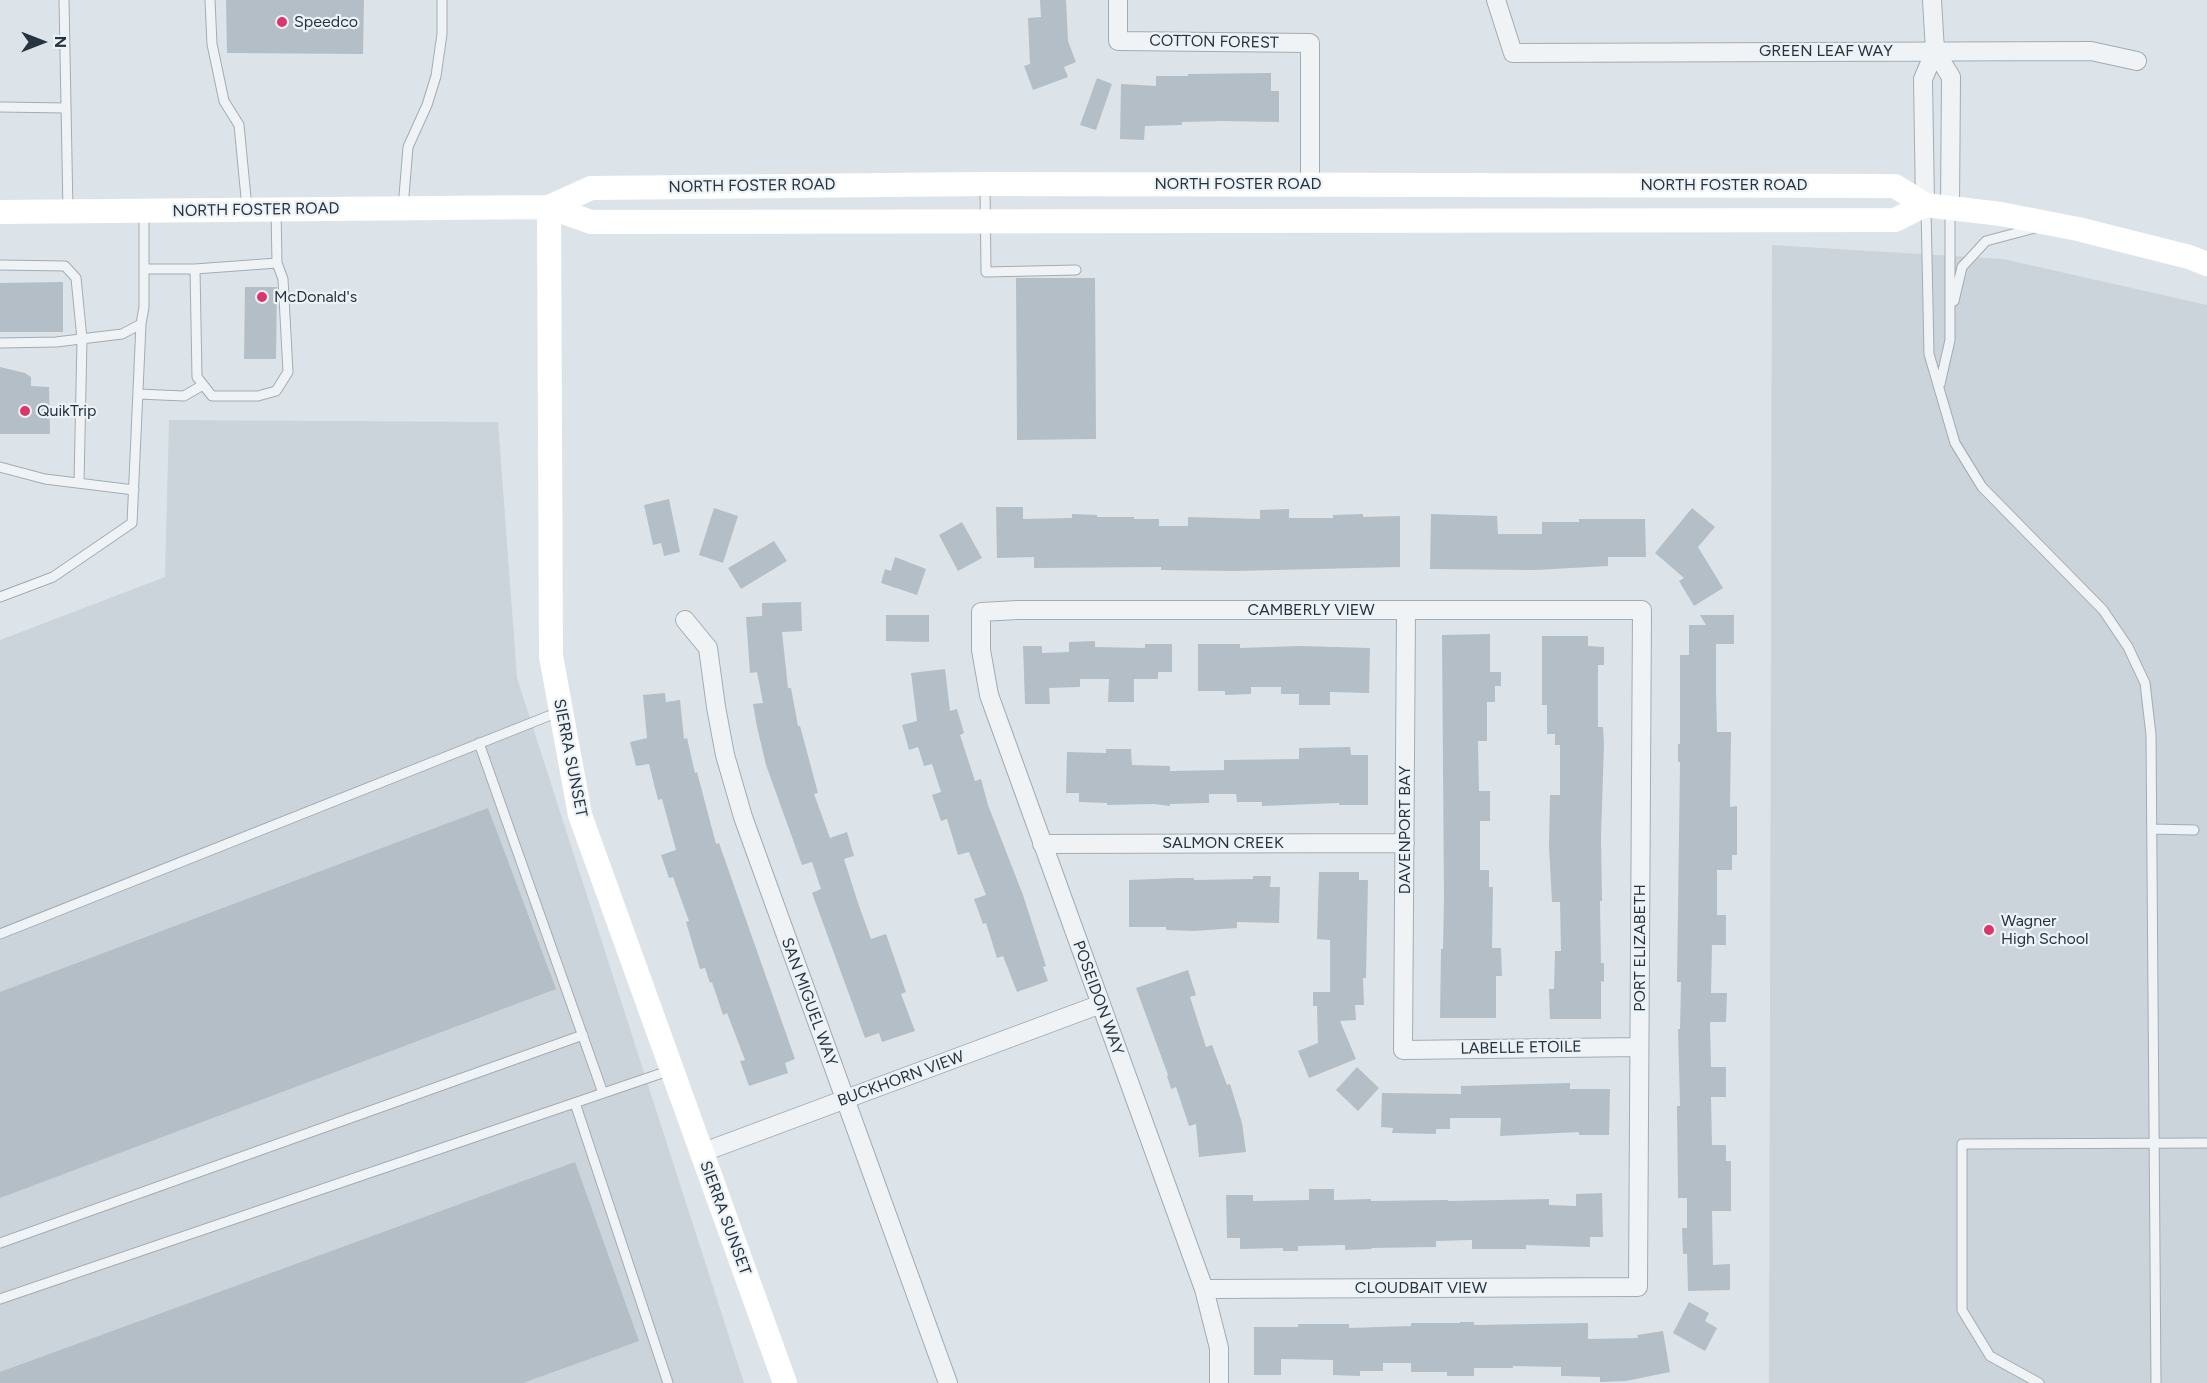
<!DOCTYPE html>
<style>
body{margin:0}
#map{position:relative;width:2207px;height:1383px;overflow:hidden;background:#dde4e9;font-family:Figtree,sans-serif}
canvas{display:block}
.north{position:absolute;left:12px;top:12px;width:60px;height:60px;-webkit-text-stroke:4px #edf2f6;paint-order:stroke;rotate:90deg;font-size:16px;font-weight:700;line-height:24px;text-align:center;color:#253440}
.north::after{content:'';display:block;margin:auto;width:21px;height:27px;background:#253440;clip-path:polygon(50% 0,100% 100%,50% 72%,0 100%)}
</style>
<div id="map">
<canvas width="2207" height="1383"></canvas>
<div class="north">N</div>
</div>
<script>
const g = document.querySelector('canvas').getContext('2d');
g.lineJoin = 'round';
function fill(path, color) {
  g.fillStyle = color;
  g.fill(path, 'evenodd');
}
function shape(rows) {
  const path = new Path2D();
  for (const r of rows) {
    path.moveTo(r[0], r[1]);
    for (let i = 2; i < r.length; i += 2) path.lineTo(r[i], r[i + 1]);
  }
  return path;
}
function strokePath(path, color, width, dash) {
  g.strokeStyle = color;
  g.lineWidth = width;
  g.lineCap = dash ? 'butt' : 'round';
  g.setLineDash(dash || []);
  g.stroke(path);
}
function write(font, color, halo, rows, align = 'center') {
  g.font = font + ' Figtree,sans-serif';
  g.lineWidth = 4.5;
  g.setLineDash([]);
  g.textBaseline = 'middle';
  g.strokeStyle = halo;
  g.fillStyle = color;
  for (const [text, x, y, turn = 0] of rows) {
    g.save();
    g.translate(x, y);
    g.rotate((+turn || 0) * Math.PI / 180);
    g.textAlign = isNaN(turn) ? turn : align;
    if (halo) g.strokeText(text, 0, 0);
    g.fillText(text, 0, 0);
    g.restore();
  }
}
fill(shape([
 [1772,245,2003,259,2207,305,2207,1383,1769,1383],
 [169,420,498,422,517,678,744,1383,0,1383,0,640,165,577]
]), '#cbd3db');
fill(shape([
 [226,0,364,0,363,54,227,53],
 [1040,0,1066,0,1068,41,1076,62,1064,67,1068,77,1033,90,1024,66,1030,64,1028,18,1041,17],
 [1271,73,1271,91,1279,91,1279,122,1222,121,1182,122,1182,125,1145,126,1144,140,1120,139,1121,84,1156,86,1156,76,1188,76,1188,74],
 [1097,78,1112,84,1096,130,1080,125],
 [1016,278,1095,278,1096,439,1017,440],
 [63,282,63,332,0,332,0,283],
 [245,287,277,287,276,359,244,359],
 [0,367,25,373,31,377,31,386,49,387,50,434,0,434],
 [669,499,680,552,664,556,661,543,653,545,644,505],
 [996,507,1023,507,1023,519,1072,518,1072,514,1097,515,1097,517,1134,517,1134,519,1159,519,1159,526,1188,526,1188,517,1260,519,1260,510,1289,509,1289,518,1333,518,1333,515,1363,514,1363,517,1400,516,1400,567,1235,571,1161,570,1161,567,1034,568,1034,557,997,558],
 [714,508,738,516,723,563,699,555],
 [1692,508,1715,527,1698,547,1723,588,1694,606,1679,581,1684,578,1655,553],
 [1431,514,1497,516,1498,534,1542,534,1542,522,1579,522,1579,519,1645,519,1646,557,1608,557,1608,566,1534,570,1430,569],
 [962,522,982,558,958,571,939,535],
 [774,541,787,561,741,589,728,568],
 [895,557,926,569,917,595,881,583,885,569,891,571],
 [801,602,802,631,782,632,788,688,791,688,798,726,800,726,818,793,814,794,830,838,847,832,854,856,844,859,858,903,871,939,886,934,906,992,901,994,915,1031,882,1042,879,1033,865,1038,812,893,821,889,812,862,802,865,766,765,757,727,753,704,763,703,757,672,750,673,746,617,762,616,762,603],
 [886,615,929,615,929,642,886,641],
 [1700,615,1734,615,1734,644,1716,644,1716,693,1717,732,1731,732,1730,807,1737,806,1737,855,1732,855,1732,870,1717,870,1717,915,1726,915,1726,945,1712,945,1711,993,1727,993,1726,1022,1710,1022,1711,1067,1726,1067,1726,1097,1711,1097,1712,1145,1726,1145,1726,1161,1731,1161,1731,1211,1712,1211,1713,1265,1730,1264,1730,1290,1688,1291,1687,1254,1683,1254,1682,1228,1687,1228,1687,1198,1678,1198,1678,1191,1677,1106,1680,1106,1678,1029,1680,1029,1681,982,1677,982,1680,762,1678,762,1678,744,1680,744,1680,655,1689,655,1689,625,1706,625],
 [1490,634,1490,672,1501,672,1501,686,1495,686,1495,702,1487,702,1487,741,1478,741,1479,791,1490,791,1490,821,1480,821,1480,870,1489,870,1489,887,1493,887,1492,948,1501,948,1502,976,1496,976,1496,1018,1440,1018,1441,949,1443,949,1444,899,1442,635],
 [1542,636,1588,636,1588,646,1604,647,1604,665,1598,665,1598,727,1603,727,1604,744,1601,837,1602,901,1600,901,1601,963,1604,963,1604,982,1601,981,1601,1019,1550,1019,1549,989,1554,989,1555,951,1561,951,1560,902,1552,902,1549,846,1550,795,1560,795,1560,745,1555,745,1555,734,1547,734,1547,705,1542,705],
 [1095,641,1095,647,1145,648,1145,644,1172,644,1172,672,1158,672,1158,679,1134,679,1134,702,1108,702,1109,679,1080,679,1080,687,1049,688,1050,704,1025,704,1023,646,1042,646,1042,653,1069,652,1069,642],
 [1198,644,1240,644,1240,648,1300,646,1370,648,1369,693,1330,692,1330,705,1299,705,1299,694,1281,694,1281,687,1251,687,1251,694,1225,695,1225,691,1198,691],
 [945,669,950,711,957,709,964,733,960,735,975,781,981,779,988,805,1023,895,1046,966,1043,967,1048,981,1017,992,1003,956,997,958,986,923,983,924,974,899,986,895,969,852,958,855,947,819,941,821,932,795,941,792,932,764,924,766,918,747,909,750,902,725,917,721,911,673],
 [665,693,666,702,680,700,684,739,687,738,695,773,697,772,716,844,719,843,795,1059,785,1063,788,1073,749,1086,740,1061,745,1060,727,1013,723,1015,712,982,710,983,705,968,700,969,686,922,689,921,673,877,669,878,661,855,676,850,662,799,658,800,649,764,636,766,630,742,647,738,643,695],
 [1350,747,1351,755,1368,755,1368,805,1339,805,1339,803,1262,806,1262,802,1237,802,1236,794,1209,794,1209,803,1170,804,1170,806,1154,804,1107,805,1107,803,1079,802,1079,793,1066,793,1067,752,1106,753,1106,749,1131,749,1132,765,1170,766,1170,771,1224,770,1224,760,1299,759,1299,748],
 [488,808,556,989,0,1198,0,992],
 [1319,872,1359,872,1359,880,1368,880,1366,978,1363,978,1364,1005,1355,1005,1356,1020,1340,1021,1356,1059,1309,1078,1298,1051,1318,1043,1317,1006,1313,1006,1313,992,1330,992,1330,940,1317,939],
 [1253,876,1271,876,1270,887,1280,887,1279,923,1237,922,1237,928,1193,931,1166,930,1166,927,1129,927,1129,880,1180,878,1194,878,1194,880,1253,879],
 [1188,970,1196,995,1190,997,1206,1047,1212,1045,1227,1085,1230,1084,1242,1123,1246,1152,1199,1157,1196,1124,1189,1126,1176,1087,1171,1089,1167,1076,1168,1075,1136,988],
 [1357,1067,1379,1088,1358,1111,1336,1090],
 [1570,1083,1570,1089,1610,1089,1609,1135,1579,1135,1579,1132,1500,1136,1501,1118,1450,1118,1450,1129,1436,1129,1436,1134,1392,1133,1393,1128,1381,1127,1382,1093,1461,1094,1461,1086],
 [575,1162,639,1341,523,1383,0,1383,0,1372],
 [1309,1189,1334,1189,1334,1200,1371,1199,1371,1201,1448,1200,1448,1201,1549,1199,1549,1205,1576,1206,1576,1194,1602,1193,1603,1237,1590,1237,1590,1247,1526,1245,1526,1249,1472,1249,1472,1240,1436,1241,1436,1247,1371,1248,1372,1249,1345,1250,1345,1245,1298,1246,1298,1251,1283,1251,1283,1248,1240,1249,1240,1238,1227,1238,1226,1195,1253,1195,1253,1201,1309,1200],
 [1689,1302,1709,1313,1705,1321,1717,1328,1705,1351,1673,1333],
 [1460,1322,1474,1322,1474,1325,1588,1323,1588,1339,1638,1338,1637,1335,1663,1331,1670,1372,1626,1381,1600,1382,1600,1377,1561,1376,1561,1367,1513,1366,1513,1368,1474,1368,1474,1376,1447,1376,1447,1372,1411,1372,1411,1363,1383,1363,1383,1371,1360,1371,1360,1376,1333,1375,1333,1360,1281,1359,1281,1375,1254,1375,1254,1327,1298,1327,1298,1324,1349,1324,1349,1328,1411,1326,1411,1323,1460,1323]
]), '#b4bec6');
const lane = shape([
 [64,0,68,211],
 [210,0,212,44,224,101,239,125,247,208],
 [0,107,66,108],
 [985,185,986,272,1076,270],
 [1926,207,1929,354,1955,443,1982,487,2103,610,2128,647,2145,683,2151,735,2156,1383],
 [403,208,408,147,427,105,436,76,442,34,442,0],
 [276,210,277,263,283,279,288,372,276,391,258,396,212,396,197,377,195,269,277,263],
 [0,265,65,266,76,278,82,339,79,483],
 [144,269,195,269],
 [1954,301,1962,267,1986,241,2035,228],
 [0,343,56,342,122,334,141,324,144,307,144,211],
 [1940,384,1950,340,1950,210],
 [138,394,184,396,203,385],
 [0,467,45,479,134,490],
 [0,597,53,577,132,523,141,324],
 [479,743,603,1093],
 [2152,829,2194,830],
 [0,934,561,711],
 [575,1103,668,1383],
 [0,1243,583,1035],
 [0,1299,671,1070],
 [2039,1383,1990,1356,1962,1310,1962,1144,2207,1143]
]);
const street = shape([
 [1118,0,1118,41,1310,43,1310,184],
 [1496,0,1513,53,2091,51,2137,61],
 [1935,51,1951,77,1950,207],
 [1925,205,1923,79,1935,51,1932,0],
 [1406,610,1403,1050,1639,1047],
 [685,620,708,648,716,707,725,755,743,817,948,1383],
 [1042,844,1405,843],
 [701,1153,1101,1004],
 [1204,1289,1638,1287,1642,610,1018,610,981,612,981,650,989,695,1204,1289,1219,1348,1219,1383]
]);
strokePath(lane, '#a2acb3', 11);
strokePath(street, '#a2acb3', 20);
strokePath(lane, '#f0f3f6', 9);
strokePath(street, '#f0f3f6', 18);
strokePath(shape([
 [549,207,591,188,985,184,1895,186,1925,205,2001,214,2078,229,2189,257,2207,264],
 [549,207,551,656,580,815,785,1383],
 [0,212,549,207,591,222,1895,220,1925,205]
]), '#fff', 24);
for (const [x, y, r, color] of [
 [282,22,6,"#d93669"],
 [262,297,6,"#d93669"],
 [25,411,6,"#d93669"],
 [1989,930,6,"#d93669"]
]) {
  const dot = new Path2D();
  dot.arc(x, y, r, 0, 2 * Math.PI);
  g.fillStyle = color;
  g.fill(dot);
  strokePath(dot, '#edf2f6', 2);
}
write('16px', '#253440', '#edf2f6', [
 ["Speedco",294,22],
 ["McDonald's",274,297],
 ["QuikTrip",37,411],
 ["Wagner",2001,921],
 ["High School",2001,939]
], 'left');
write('16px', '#253440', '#edf2f6', [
 ["COTTON FOREST",1214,42,1],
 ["GREEN LEAF WAY",1826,51],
 ["NORTH FOSTER ROAD",1238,184],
 ["NORTH FOSTER ROAD",1724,185],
 ["NORTH FOSTER ROAD",752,186,-1],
 ["NORTH FOSTER ROAD",256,210,-1],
 ["CAMBERLY VIEW",1311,610],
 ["SIERRA SUNSET",570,758,79],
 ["DAVENPORT BAY",1405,830,-90],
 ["SALMON CREEK",1223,843],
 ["PORT ELIZABETH",1640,948,-90],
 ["POSEIDON WAY",1098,998,70],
 ["SAN MIGUEL WAY",809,1002,70],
 ["LABELLE ETOILE",1521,1048,-1],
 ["BUCKHORN VIEW",901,1079,-20],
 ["SIERRA SUNSET",725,1218,70],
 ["CLOUDBAIT VIEW",1421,1288]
]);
</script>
